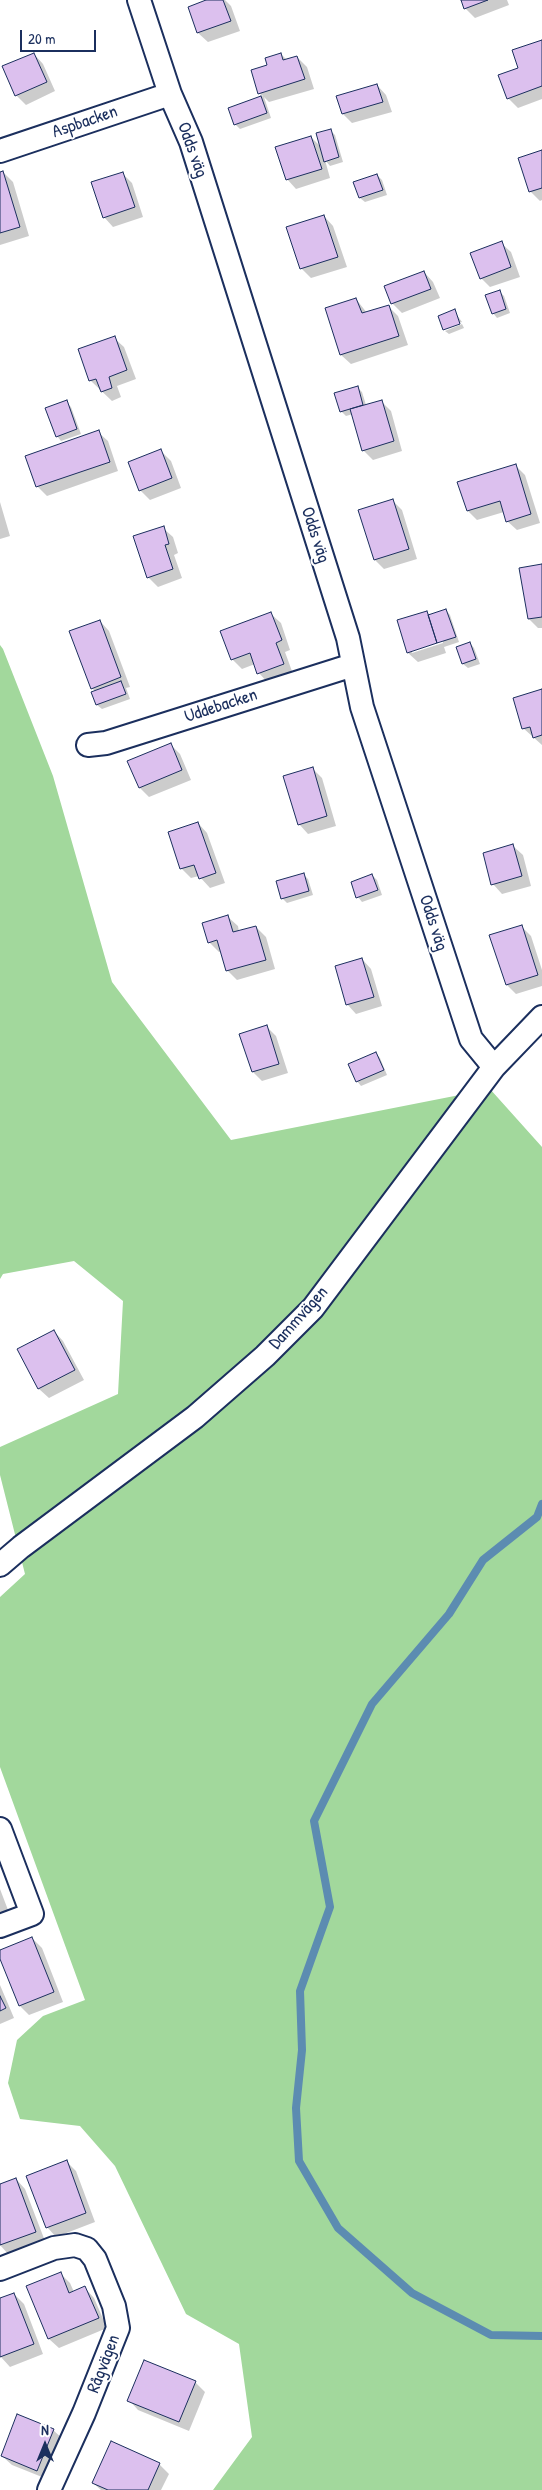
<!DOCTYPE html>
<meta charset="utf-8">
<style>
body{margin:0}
#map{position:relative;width:542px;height:2490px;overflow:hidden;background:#fff;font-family:"Patrick Hand",sans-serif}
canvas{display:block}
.north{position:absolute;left:20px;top:2420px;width:50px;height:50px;-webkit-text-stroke:4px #fff;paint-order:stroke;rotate:0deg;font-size:14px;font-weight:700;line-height:20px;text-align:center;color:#1b2f5e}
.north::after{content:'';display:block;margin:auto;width:18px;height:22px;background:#1b2f5e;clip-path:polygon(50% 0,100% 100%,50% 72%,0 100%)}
.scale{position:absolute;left:20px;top:30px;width:76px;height:22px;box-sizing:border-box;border:2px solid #1b2f5e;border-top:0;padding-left:6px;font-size:15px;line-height:18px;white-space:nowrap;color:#1b2f5e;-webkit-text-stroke:4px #fff;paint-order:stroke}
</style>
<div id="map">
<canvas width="542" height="2490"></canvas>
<div class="north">N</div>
<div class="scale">20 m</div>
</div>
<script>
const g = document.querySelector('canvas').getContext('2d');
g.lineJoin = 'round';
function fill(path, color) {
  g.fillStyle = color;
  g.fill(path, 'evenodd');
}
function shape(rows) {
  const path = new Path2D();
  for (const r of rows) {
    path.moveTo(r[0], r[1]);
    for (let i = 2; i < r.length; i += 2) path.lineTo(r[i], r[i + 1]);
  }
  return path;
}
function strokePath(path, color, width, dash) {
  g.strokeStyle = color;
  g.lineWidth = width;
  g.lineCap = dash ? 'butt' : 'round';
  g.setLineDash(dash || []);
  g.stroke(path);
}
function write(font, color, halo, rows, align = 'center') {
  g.font = font + ' "Patrick Hand",sans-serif';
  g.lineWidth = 4;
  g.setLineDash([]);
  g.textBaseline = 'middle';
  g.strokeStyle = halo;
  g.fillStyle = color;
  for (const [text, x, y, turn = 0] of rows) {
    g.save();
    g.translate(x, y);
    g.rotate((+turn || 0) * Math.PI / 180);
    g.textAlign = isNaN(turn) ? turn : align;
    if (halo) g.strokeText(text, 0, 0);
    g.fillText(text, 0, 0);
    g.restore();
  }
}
fill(shape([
 [0,645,3,649,53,776,112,982,231,1140,490,1089,542,1147,542,2490,213,2490,252,2437,239,2344,186,2314,115,2166,80,2126,20,2119,8,2083,17,2040,43,2016,85,2000,0,1767,0,1597,25,1574,0,1475,0,1447,118,1394,123,1301,74,1261,3,1274,0,1279]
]), '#a2d89c');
fill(shape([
 [210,0,225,0,231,6,240,31,208,42,198,33,189,7],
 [462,0,507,0,509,5,475,18,465,8],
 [542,41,542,99,518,108,508,98,520,68],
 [34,54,43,64,55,91,26,105,16,95],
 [281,54,287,60,297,57,307,67,314,89,269,102,264,97,271,118,240,129,235,124,229,109,263,96,259,93,268,66],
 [377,85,386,95,392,112,352,123,343,114],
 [330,130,335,135,343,162,330,166,325,160,330,178,296,189,287,179,311,137,322,148],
 [542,152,542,200,540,201,530,191],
 [3,172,13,182,29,236,0,245,0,173],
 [122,173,132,183,143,217,113,227,104,217],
 [377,175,382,180,387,195,365,202,360,198,355,183],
 [324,216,333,226,347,267,311,278,301,268],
 [501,243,511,252,520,277,490,287,481,278],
 [424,272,433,282,440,298,402,313,392,303],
 [499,291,504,296,510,313,497,318,493,313],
 [356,299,367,313,388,306,398,316,408,345,351,364,341,355,326,309],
 [454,311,462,322,445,328,445,330,439,316],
 [462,324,464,328,449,334,445,331],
 [114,338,124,347,136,379,117,386,121,397,112,401,91,381,79,350],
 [357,387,362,392,366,405,381,401,391,411,402,451,373,460,363,450,353,414,346,416,341,411],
 [66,402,71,407,81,434,61,441,57,436],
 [98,432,108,441,118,471,47,496,37,486],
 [161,451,171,461,181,488,150,500,140,490],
 [515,465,525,475,540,523,517,530,507,521,504,512,477,520,468,511],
 [392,500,402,510,417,559,384,569,375,560],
 [0,502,10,536,0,539],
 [163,528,173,537,178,553,174,555,182,578,158,587,148,577],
 [542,566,542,628,538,628,529,619],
 [446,610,450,615,459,642,444,647,446,653,418,662,408,653,427,612,430,616],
 [443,640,443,643,412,653,412,650],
 [271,614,281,623,290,650,285,652,293,674,268,683,259,673,255,664,242,669,232,659],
 [100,621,109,631,130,687,126,688,130,699,102,709,97,705,96,692,92,688],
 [470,643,474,648,480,664,468,668,463,664,458,648],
 [542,691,542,745,523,728],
 [171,745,180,754,191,780,149,797,140,788,129,761],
 [312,768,322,778,336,826,308,834,299,824],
 [198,823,207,833,225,883,210,888,199,876,191,878,182,869,169,833],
 [513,846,523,855,531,886,502,894,493,884],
 [303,874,308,879,313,895,287,903,283,899,278,882],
 [372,875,377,880,382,895,362,902,358,897],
 [228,917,238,926,239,932,256,927,266,937,275,969,237,980,227,970,222,951,219,952,209,942],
 [521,926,531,936,542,970,542,986,516,994,507,985],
 [362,959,371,969,382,1006,356,1014,347,1004],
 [266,1026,276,1036,288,1073,262,1081,253,1072],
 [376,1053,380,1058,387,1075,361,1086,357,1081],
 [54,1331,63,1341,84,1380,49,1398,39,1389,19,1350],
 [0,1889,13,1923,0,1928],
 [32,1938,42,1948,63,2002,29,2015,20,2006,0,1951],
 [0,1985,14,2018,0,2024],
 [67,2162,76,2171,95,2222,56,2237,47,2227],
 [16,2179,25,2189,45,2241,9,2255,0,2245,0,2185],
 [60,2273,70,2283,74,2292,85,2288,94,2298,107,2328,59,2348,49,2339,28,2287],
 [14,2294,24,2304,43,2354,10,2367,0,2356,0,2300],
 [195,2382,205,2392,189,2431,138,2410,129,2400],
 [53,2430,63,2439,47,2479,12,2465,2,2456],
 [159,2464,169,2474,161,2490,101,2490,93,2483]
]), '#0003');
strokePath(shape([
 [542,1504,537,1517,483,1560,449,1614,372,1704,314,1821,330,1907,300,1991,302,2050,296,2108,299,2161,338,2228,412,2293,491,2335,542,2336]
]), '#5c8cb1', 8);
const building = shape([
 [206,0,223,0,231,21,197,33,188,7,206,0],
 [461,0,488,0,464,9,461,0],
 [542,40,542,86,507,99,498,75,518,68,512,50,542,40],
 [34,53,47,82,15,96,2,66,34,53],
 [281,53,283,60,297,56,305,79,258,94,251,70,267,65,265,58,281,53],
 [377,84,383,102,342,114,336,96,377,84],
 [261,96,267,113,234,125,228,108,261,96],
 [331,129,339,157,324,162,316,133,331,129],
 [311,136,322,169,286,180,275,147,311,136],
 [542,150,542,188,529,192,518,158,542,150],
 [3,171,20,227,0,233,0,172,3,171],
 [123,172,135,207,103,218,91,182,123,172],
 [377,174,383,190,359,198,353,182,377,174],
 [324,215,338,257,300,269,286,227,324,215],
 [502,241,511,267,480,279,470,253,502,241],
 [424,271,431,289,391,304,384,286,424,271],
 [500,290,506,309,492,314,485,295,500,290],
 [356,298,362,313,389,305,399,336,340,355,325,308,356,298],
 [455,309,460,324,443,330,438,316,455,309],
 [115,336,127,370,109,377,112,388,101,392,96,379,89,381,78,349,115,336],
 [358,386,363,405,340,412,334,393,358,386],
 [67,400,77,429,56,437,45,408,67,400],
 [382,400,394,441,362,451,350,409,382,400],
 [99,430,110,462,36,487,25,456,99,430],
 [161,449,172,478,139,491,128,462,161,449],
 [516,464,531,514,506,522,500,501,467,511,457,482,516,464],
 [393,499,409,549,374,560,358,510,393,499],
 [164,526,169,544,165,545,173,569,147,578,133,536,164,526],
 [542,564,542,617,528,619,519,568,542,564],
 [446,609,456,637,437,643,428,615,446,609],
 [427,611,437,643,407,653,397,620,427,611],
 [271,612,282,640,276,643,284,664,257,674,250,653,231,660,220,631,271,612],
 [100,620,121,677,91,689,69,631,100,620],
 [470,642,476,659,462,664,456,647,470,642],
 [121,681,126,694,96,705,91,692,121,681],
 [542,689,542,735,533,738,530,727,522,729,513,698,542,689],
 [171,743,182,770,139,788,127,761,171,743],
 [313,767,327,816,298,825,283,776,313,767],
 [198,822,216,873,199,879,194,865,180,869,168,832,198,822],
 [513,844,522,876,491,885,483,853,513,844],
 [304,873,309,891,281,899,276,881,304,873],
 [372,874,378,890,356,898,351,882,372,874],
 [228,915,233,932,256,926,266,960,226,971,217,940,208,943,202,923,228,915],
 [522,925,538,975,506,985,489,935,522,925],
 [362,958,374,997,346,1005,335,966,362,958],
 [267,1025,279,1064,252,1072,239,1034,267,1025],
 [376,1052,384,1070,356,1082,348,1064,376,1052],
 [54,1330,75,1370,38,1389,17,1349,54,1330],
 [32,1937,54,1992,19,2006,0,1959,0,1950,32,1937],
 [0,1996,6,2008,0,2011,0,1996],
 [67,2160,86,2213,46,2228,26,2176,67,2160],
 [16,2178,36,2232,0,2245,0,2184,16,2178],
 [61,2272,69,2293,85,2286,99,2318,48,2339,26,2286,61,2272],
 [14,2293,34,2344,0,2357,0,2298,14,2293],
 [144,2360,196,2381,179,2422,127,2401,144,2360],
 [17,2414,54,2429,37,2471,1,2456,17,2414],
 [111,2441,160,2463,148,2490,108,2490,92,2483,111,2441]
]);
fill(building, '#dcc0ee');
strokePath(building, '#1b2f5e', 1);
const minor = shape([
 [139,0,170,94,191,142,348,638,362,707,471,1039,494,1067],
 [0,151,170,94],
 [88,745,106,743,353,665],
 [0,1565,21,1547,195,1417,265,1356,313,1308,494,1067,542,1017],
 [0,1829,32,1914,0,1926],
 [0,2269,54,2248,75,2245,87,2249,95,2259,114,2306,118,2328,84,2413,49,2490]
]);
strokePath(minor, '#1b2f5e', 26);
strokePath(minor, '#fff', 22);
write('18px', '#1b2f5e', '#fff', [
 ["Aspbacken",85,122,-19],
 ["Odds väg",192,150,70],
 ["Odds väg",315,535,72],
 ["Uddebacken",221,706,-18],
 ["Odds väg",433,923,72],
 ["Dammvägen",299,1318,-48],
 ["Rågvägen",104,2364,-69]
]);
</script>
